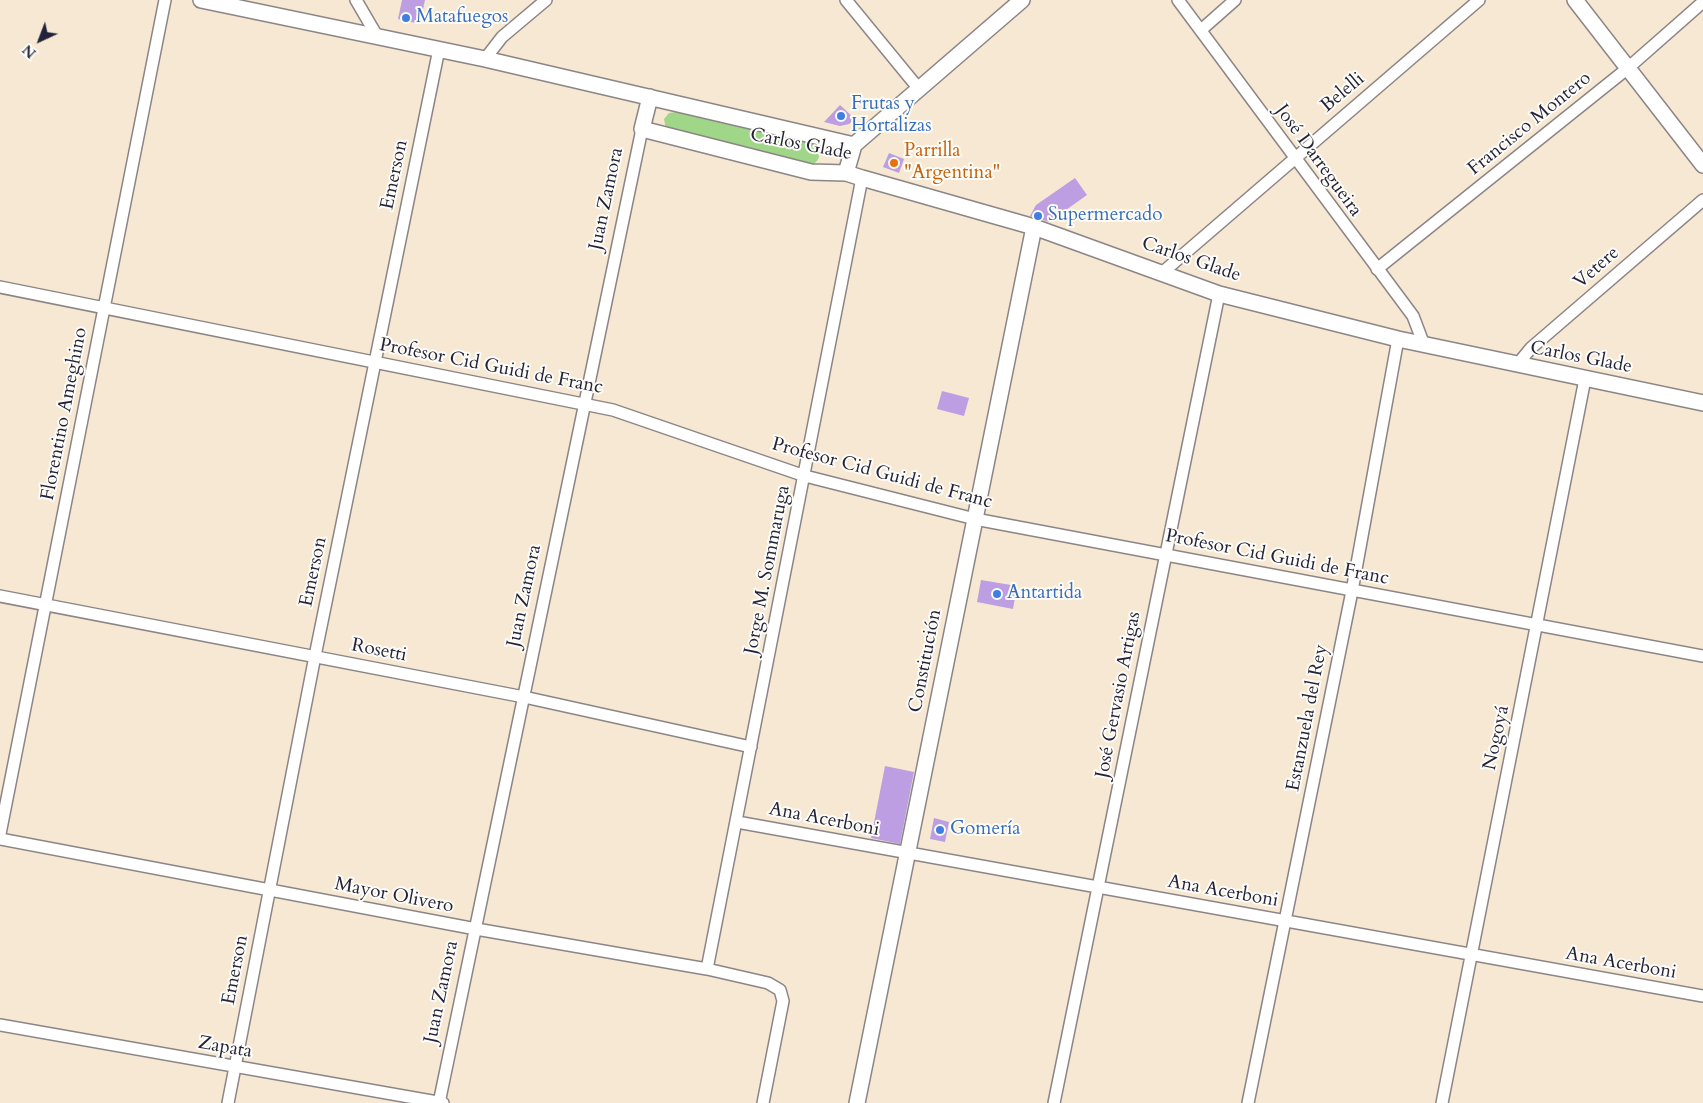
<!DOCTYPE html>
<meta charset="utf-8">
<style>
body{margin:0}
#map{position:relative;width:1703px;height:1103px;overflow:hidden;background:#f6e8d2;font-family:Cardo,serif}
canvas{display:block}
.north{position:absolute;left:15px;top:15px;width:50px;height:50px;-webkit-text-stroke:4px #fdfcf7;paint-order:stroke;rotate:223deg;font-size:14px;font-weight:700;line-height:20px;text-align:center;color:#22223b}
.north::after{content:'';display:block;margin:auto;width:18px;height:22px;background:#22223b;clip-path:polygon(50% 0,100% 100%,50% 72%,0 100%)}
</style>
<div id="map">
<canvas width="1703" height="1103"></canvas>
<div class="north">N</div>
</div>
<script>
const g = document.querySelector('canvas').getContext('2d');
g.lineJoin = 'round';
function fill(path, color) {
  g.fillStyle = color;
  g.fill(path, 'evenodd');
}
function shape(rows) {
  const path = new Path2D();
  for (const r of rows) {
    path.moveTo(r[0], r[1]);
    for (let i = 2; i < r.length; i += 2) path.lineTo(r[i], r[i + 1]);
  }
  return path;
}
function strokePath(path, color, width, dash) {
  g.strokeStyle = color;
  g.lineWidth = width;
  g.lineCap = dash ? 'butt' : 'round';
  g.setLineDash(dash || []);
  g.stroke(path);
}
function write(font, color, halo, rows, align = 'center') {
  g.font = font + ' Cardo,serif';
  g.lineWidth = 4;
  g.setLineDash([]);
  g.textBaseline = 'middle';
  g.strokeStyle = halo;
  g.fillStyle = color;
  for (const [text, x, y, turn = 0] of rows) {
    g.save();
    g.translate(x, y);
    g.rotate((+turn || 0) * Math.PI / 180);
    g.textAlign = isNaN(turn) ? turn : align;
    if (halo) g.strokeText(text, 0, 0);
    g.fillText(text, 0, 0);
    g.restore();
  }
}
fill(shape([
 [676,112,811,143,818,148,819,157,817,161,810,167,666,130,664,119,669,113]
]), '#9fd687');
fill(shape([
 [402,0,425,0,420,24,398,19],
 [840,105,855,119,849,124,840,126,824,122],
 [889,153,904,159,899,173,883,167],
 [1075,178,1087,195,1049,222,1030,216,1036,205],
 [942,391,969,398,964,416,937,409],
 [981,580,1017,586,1013,609,977,602],
 [885,766,914,772,900,844,871,838],
 [934,818,949,822,945,842,930,839]
]), '#bd9ee2');
const minor = shape([
 [356,0,377,36],
 [846,0,919,89],
 [1178,0,1413,316,1424,345],
 [1201,30,1235,0],
 [485,59,502,37,546,0],
 [1377,269,1628,68,1703,2],
 [1163,272,1479,0],
 [0,287,613,410,805,476,975,519,1703,656],
 [1517,365,1531,348,1703,200],
 [0,596,524,697,751,747],
 [737,822,1703,996],
 [0,834,165,0],
 [0,839,476,929,707,969,768,983,780,990,783,1001,763,1103],
 [707,969,862,178],
 [0,1025,443,1103],
 [228,1103,315,656,439,49],
 [439,1103,642,129],
 [1054,1103,1219,294],
 [1248,1103,1352,591,1398,339],
 [1442,1103,1585,379]
]);
const tertiary = shape([
 [201,0,485,59,854,145],
 [1575,0,1703,165],
 [650,97,642,129,811,172,846,173,862,178,1034,227,1219,294,1398,339,1703,403],
 [846,173,854,145,1022,0],
 [857,1103,1034,227]
]);
strokePath(minor, '#8c8586', 14);
strokePath(tertiary, '#8c8586', 18);
strokePath(minor, '#fff', 11);
strokePath(tertiary, '#fff', 15);
for (const [x, y, r, color] of [
 [406,18,5,"#3f7fe0"],
 [841,116,5,"#3f7fe0"],
 [894,163,5,"#e8710a"],
 [1038,216,5,"#3f7fe0"],
 [997,594,5,"#3f7fe0"],
 [940,830,5,"#3f7fe0"]
]) {
  const dot = new Path2D();
  dot.arc(x, y, r, 0, 2 * Math.PI);
  g.fillStyle = color;
  g.fill(dot);
  strokePath(dot, '#fdfcf7', 2);
}
write('19px', '#366cbe', '#fdfcf7', [
 ["Matafuegos",416,18],
 ["Frutas y",851,105],
 ["Hortalizas",851,127],
 ["Supermercado",1048,216],
 ["Antartida",1007,594],
 ["Gomería",950,830]
], 'left');
write('19px', '#22223b', '#fdfcf7', [
 ["Belelli",1343,93,-40],
 ["Francisco Montero",1530,124,-39],
 ["Carlos Glade",801,145,11],
 ["José Darregueira",1318,161,54],
 ["Emerson",395,175,-78],
 ["Juan Zamora",607,199,-78],
 ["Carlos Glade",1191,260,19],
 ["Vetere",1597,268,-41],
 ["Carlos Glade",1581,358,11],
 ["Profesor Cid Guidi de Franc",491,367,11],
 ["Florentino Ameghino",65,414,-79],
 ["Profesor Cid Guidi de Franc",882,474,15],
 ["Profesor Cid Guidi de Franc",1277,558,11],
 ["Jorge M. Sommaruga",768,570,-79],
 ["Emerson",314,572,-78],
 ["Juan Zamora",525,596,-78],
 ["Rosetti",379,651,11],
 ["Constitución",926,661,-79],
 ["José Gervasio Artigas",1119,695,-79],
 ["Estanzuela del Rey",1308,718,-79],
 ["Nogoyá",1497,738,-78],
 ["Ana Acerboni",824,820,11],
 ["Ana Acerboni",1223,892,10],
 ["Mayor Olivero",394,896,11],
 ["Ana Acerboni",1621,964,10],
 ["Emerson",236,970,-79],
 ["Juan Zamora",442,992,-78],
 ["Zapata",225,1048,10]
]);
write('19px', '#c56008', '#fdfcf7', [
 ["Parrilla",904,152],
 ["\"Argentina\"",904,174]
], 'left');
</script>
